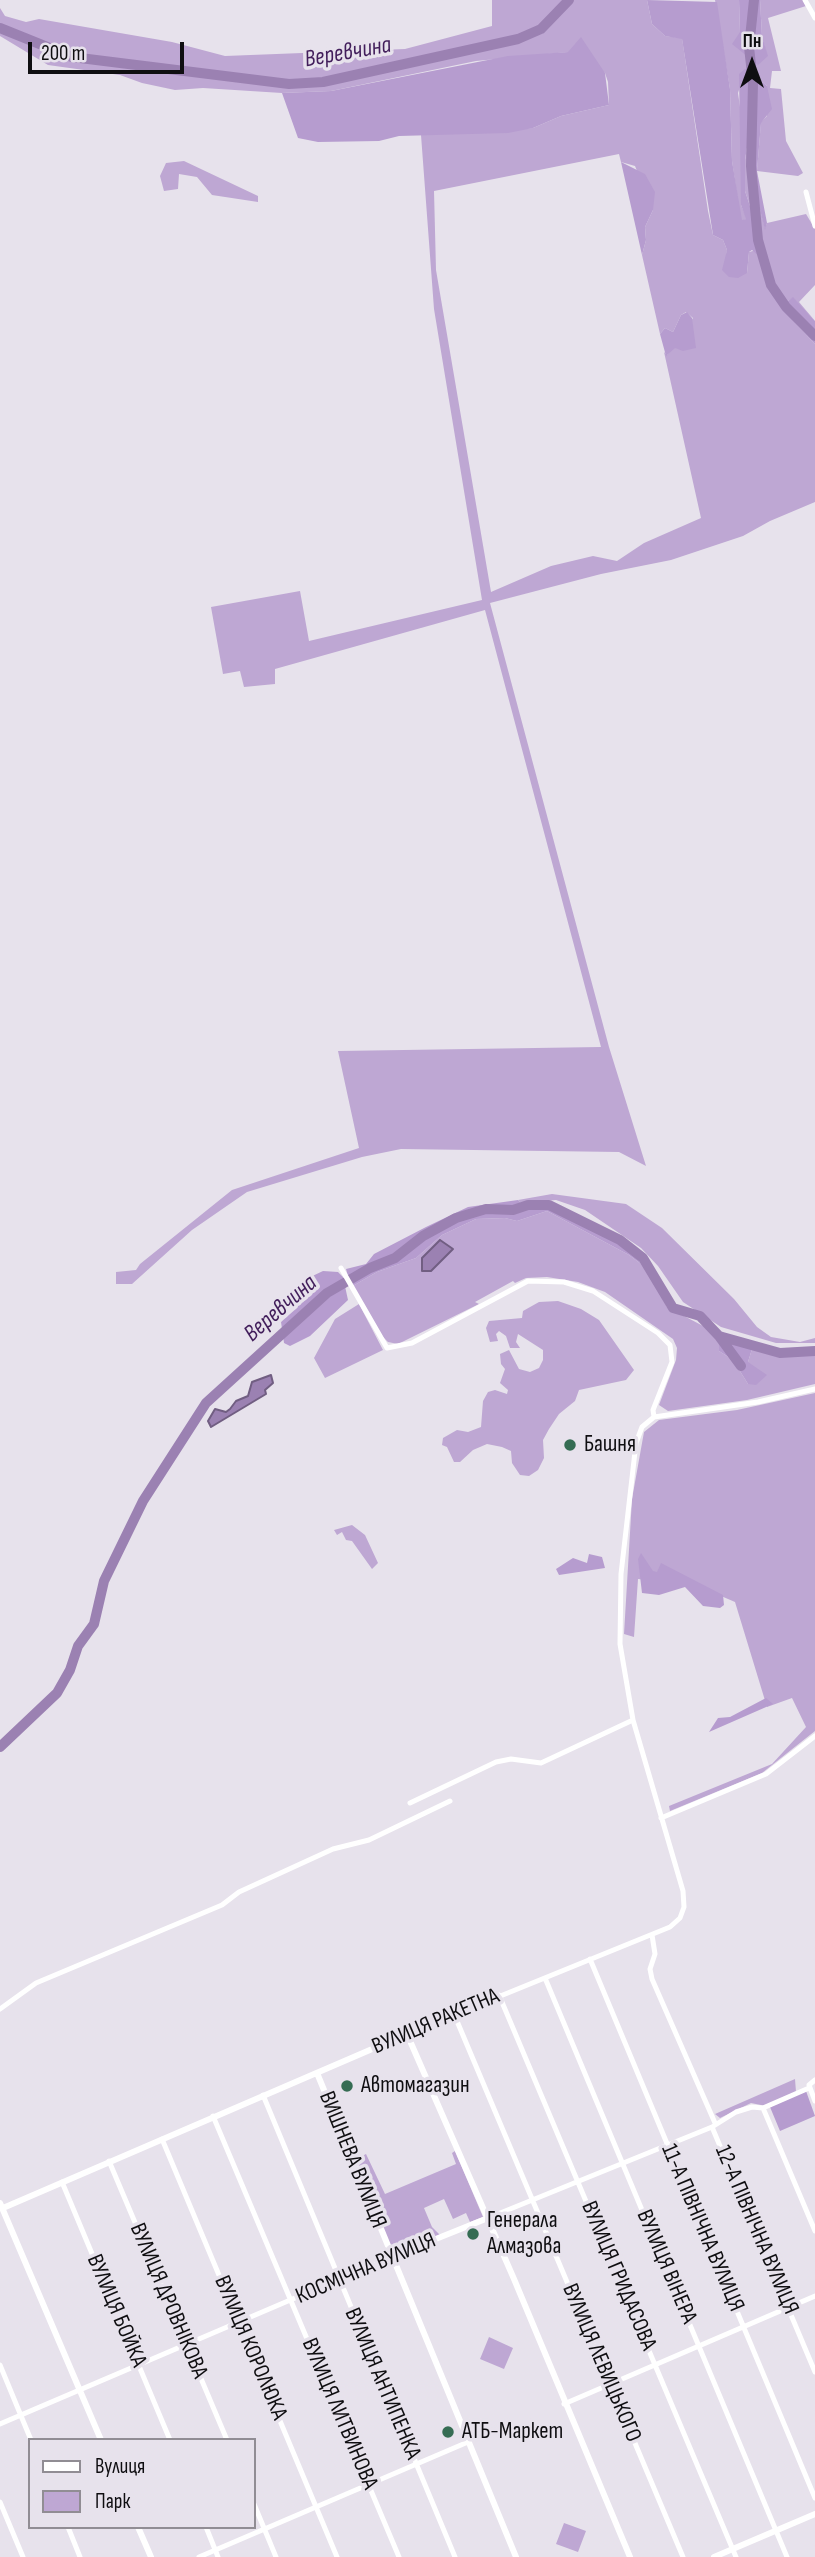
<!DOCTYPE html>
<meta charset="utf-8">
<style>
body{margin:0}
#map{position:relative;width:815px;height:2557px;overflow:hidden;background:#e7e2ec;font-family:"Sofia Sans Condensed",sans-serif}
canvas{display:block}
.legend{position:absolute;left:28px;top:2438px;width:228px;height:91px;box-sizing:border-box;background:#e7e2ec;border:2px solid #918d94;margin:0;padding:9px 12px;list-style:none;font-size:21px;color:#0f0e11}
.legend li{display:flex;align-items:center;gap:14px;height:35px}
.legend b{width:35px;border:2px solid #918d94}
.north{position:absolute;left:717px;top:28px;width:70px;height:70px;-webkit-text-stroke:5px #e7e2ec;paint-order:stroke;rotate:0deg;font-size:19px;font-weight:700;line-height:28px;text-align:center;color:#0f0e11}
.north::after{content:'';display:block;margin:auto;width:24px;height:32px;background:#0f0e11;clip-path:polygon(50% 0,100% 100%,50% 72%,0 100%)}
.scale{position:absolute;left:28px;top:42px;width:156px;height:32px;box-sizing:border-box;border:4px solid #0f0e11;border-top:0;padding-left:9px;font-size:21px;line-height:24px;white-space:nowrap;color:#0f0e11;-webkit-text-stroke:5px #e7e2ec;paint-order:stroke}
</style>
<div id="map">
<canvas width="815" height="2557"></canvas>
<ul class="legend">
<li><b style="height:9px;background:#fff"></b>Вулиця</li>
<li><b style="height:19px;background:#bea7d3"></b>Парк</li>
</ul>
<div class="north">Пн</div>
<div class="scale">200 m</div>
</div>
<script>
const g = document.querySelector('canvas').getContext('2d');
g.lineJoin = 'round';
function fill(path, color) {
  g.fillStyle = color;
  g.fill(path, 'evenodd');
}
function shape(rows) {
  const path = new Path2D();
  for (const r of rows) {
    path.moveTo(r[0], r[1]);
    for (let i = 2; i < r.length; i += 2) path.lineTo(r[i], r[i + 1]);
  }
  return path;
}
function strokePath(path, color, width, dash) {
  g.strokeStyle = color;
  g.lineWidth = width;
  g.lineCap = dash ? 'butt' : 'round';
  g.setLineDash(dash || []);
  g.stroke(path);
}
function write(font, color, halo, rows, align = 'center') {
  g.font = font + ' "Sofia Sans Condensed",sans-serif';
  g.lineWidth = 7;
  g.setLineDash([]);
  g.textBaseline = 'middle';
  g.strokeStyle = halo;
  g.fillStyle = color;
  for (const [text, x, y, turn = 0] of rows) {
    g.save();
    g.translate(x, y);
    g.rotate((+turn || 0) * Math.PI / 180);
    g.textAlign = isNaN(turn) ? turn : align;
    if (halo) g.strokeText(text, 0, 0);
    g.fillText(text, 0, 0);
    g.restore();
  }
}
fill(shape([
 [492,0,647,0,652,24,665,36,682,38,708,211,713,235,723,240,727,250,726,259,747,273,749,252,764,248,745,191,745,160,749,134,754,140,753,181,765,228,767,223,806,214,815,229,815,285,799,302,815,321,793,298,788,301,788,315,815,344,815,502,770,521,743,536,671,560,601,574,490,603,609,1047,646,1166,619,1152,401,1149,362,1157,247,1192,192,1230,132,1284,116,1284,116,1272,136,1270,140,1264,232,1190,359,1148,338,1051,601,1047,485,610,275,669,275,684,244,687,240,671,223,674,211,607,300,591,309,641,482,600,434,309,421,135,533,128,561,116,609,105,608,82,605,73,568,52,476,61,331,91,282,93,203,88,175,90,142,83,120,75,48,65,0,36,0,8,5,16,26,22,39,19,172,42,225,56,405,49,492,26],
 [619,154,621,162,635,166,653,210,645,227,646,240,642,255,660,334,665,328,673,332,681,315,686,312,693,318,667,355,664,352,701,518,644,543,617,561,593,556,551,566,491,592,436,270,434,191],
 [715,0,739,0,740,32,767,56,762,36,760,0,803,0,806,6,768,18,781,71,772,71,770,88,781,89,786,141,803,173,798,176,757,171,761,122,767,116,767,86,746,68,738,93,742,121,741,205,747,219,741,221,732,161,730,89],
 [184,161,258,196,258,202,212,195,197,177,179,174,178,189,164,191,160,176,166,163],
 [552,1194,626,1204,662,1228,734,1299,757,1327,771,1337,800,1342,815,1338,815,1343,776,1343,721,1327,683,1302,658,1266,641,1248,585,1210,556,1200,521,1203,518,1200],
 [547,1211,629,1255,645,1267,667,1307,705,1327,719,1341,719,1351,733,1360,748,1384,748,1362,752,1349,780,1355,815,1355,815,1384,747,1400,668,1411,659,1405,676,1360,677,1348,673,1339,605,1292,578,1282,547,1277,526,1278,515,1283,513,1281,475,1302,479,1304,398,1344,388,1342,378,1332,351,1287,377,1272,416,1258,442,1235,476,1219,505,1218,517,1221],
 [558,1301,581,1309,599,1320,634,1370,626,1380,579,1390,575,1401,559,1414,549,1429,543,1440,544,1458,538,1470,529,1476,520,1475,512,1463,511,1451,502,1447,487,1444,473,1450,460,1462,454,1462,447,1447,442,1445,443,1438,457,1430,468,1432,481,1427,483,1401,488,1392,495,1390,507,1394,508,1390,500,1383,505,1369,501,1364,500,1354,509,1350,519,1369,530,1372,539,1368,543,1360,543,1350,518,1334,516,1342,520,1348,510,1348,506,1336,499,1331,496,1334,498,1341,490,1342,486,1328,489,1321,522,1318,523,1311,539,1302],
 [359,1304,383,1350,325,1378,314,1358,335,1319],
 [815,1393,815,1731,762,1773,670,1811,669,1806,772,1764,806,1727,792,1698,767,1707,735,1602,693,1584,638,1579,634,1637,624,1634,632,1499,644,1432,659,1420,737,1410],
 [352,1525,365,1535,378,1563,372,1569,352,1541,346,1540,342,1532,337,1535,334,1530],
 [795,2079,796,2092,766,2106,751,2103,720,2118,715,2114],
 [455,2151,483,2217,470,2222,466,2213,453,2219,444,2199,424,2208,432,2227,440,2235,393,2254,356,2159,366,2154,385,2194,456,2164,452,2153],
 [489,2337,513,2348,504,2369,480,2359],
 [564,2523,586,2531,578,2552,556,2544]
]), '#bea7d3');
fill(shape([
 [647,0,717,2,730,89,732,161,742,220,746,219,741,205,739,74,746,68,767,86,772,109,761,123,757,171,767,223,765,230,753,181,754,140,749,135,745,160,745,191,764,248,760,257,752,250,749,252,747,273,738,278,729,277,722,270,727,250,723,240,713,235,682,39,665,36,652,24],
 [739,0,760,0,762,36,768,56,758,65,732,44,740,32],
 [581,37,605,73,609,105,561,116,533,128,508,133,399,136,379,141,318,142,298,138,282,93,331,91,508,56,568,52],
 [621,162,645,174,655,192,653,210,645,227,646,240,642,255],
 [793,297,815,321,815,344,788,315,788,301],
 [687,312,692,318,696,348,683,351,675,348,666,356,660,334,665,328,673,332,681,315],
 [518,1200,521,1203,518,1206,503,1207,518,1210,539,1206,559,1210,624,1246,645,1267,629,1255,547,1211,517,1221,505,1218,476,1219,442,1235,416,1258,377,1272,351,1287,346,1269,366,1264,374,1254,426,1227,468,1207],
 [323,1271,338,1272,343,1277,348,1300,310,1336,290,1346,284,1343,281,1322,298,1307,296,1303,292,1304,303,1291,298,1287,282,1304,282,1298,304,1280],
 [725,1339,752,1349,748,1362,767,1375,756,1385,748,1384,733,1360,719,1351,719,1341],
 [641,1553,653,1571,657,1572,661,1563,723,1595,724,1605,720,1608,703,1606,685,1587,659,1595,642,1593,638,1559],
 [589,1554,602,1557,605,1568,559,1575,556,1569,573,1558,587,1563],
 [766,1698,773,1704,709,1732,718,1718,730,1717],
 [806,2091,815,2116,780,2131,770,2107]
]), '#b69ccf');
const water = shape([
 [440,1240,453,1249,431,1271,422,1271,422,1258,440,1240],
 [271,1375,273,1383,265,1390,266,1394,211,1427,208,1421,215,1409,226,1412,230,1409,236,1401,248,1396,252,1382,271,1375]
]);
fill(water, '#9b81b2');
strokePath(water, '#715e82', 2);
strokePath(shape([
 [754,0,749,47,753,83,751,166,758,240,771,285,786,307,815,336],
 [0,28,72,57,289,84,323,82,518,39,541,29,569,0],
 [719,1336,741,1366],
 [0,1747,57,1693,70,1670,78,1646,94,1624,104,1581,143,1501,206,1403,327,1293,370,1268,395,1258,423,1236,456,1218,486,1209,513,1210,528,1205,549,1205,620,1240,643,1258,673,1308,700,1316,719,1336,780,1353,815,1351]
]), '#9b81b2', 10);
strokePath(shape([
 [805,0,815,18],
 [806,192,815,226],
 [341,1268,387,1348,412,1343,528,1281,564,1282,593,1291,658,1333,670,1345,672,1362,653,1410,654,1417],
 [410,1803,496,1762,511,1759,541,1763,633,1720],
 [661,1818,766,1774,815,1736],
 [652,1935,655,1954,650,1969,652,1979,715,2123],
 [590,1959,815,2498],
 [545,1978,787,2557],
 [499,1995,736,2557],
 [0,2009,36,1983,222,1905,239,1892,333,1849,369,1840,450,1801],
 [454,2014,683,2557],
 [407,2034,670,1927,680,1918,684,1907,683,1891,633,1720,620,1644,621,1574,636,1443,642,1427,654,1417,758,1402,815,1389],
 [815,2080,809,2085,815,2101],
 [263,2095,455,2557],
 [763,2108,815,2231],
 [213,2116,399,2557],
 [712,2127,815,2372],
 [162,2139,337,2557],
 [109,2161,227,2440],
 [62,2182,170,2440],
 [488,2218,712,2127,736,2112,752,2107,763,2108,809,2088],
 [0,2365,31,2440],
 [564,2404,815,2296],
 [0,2424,391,2257],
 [0,2502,23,2557],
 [254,2504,276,2557],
 [68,2527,80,2557],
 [206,2527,218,2557],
 [199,2557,468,2442]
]), '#fff', 5);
strokePath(shape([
 [317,2073,516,2557],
 [0,2203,101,2440],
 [3,2208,407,2034,514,2279,630,2557],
 [391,2257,488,2218],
 [138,2527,151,2557],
 [714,2557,815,2514]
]), '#fff', 6);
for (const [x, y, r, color] of [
 [570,1445,7,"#356c53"],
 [347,2086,7,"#356c53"],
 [473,2234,7,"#356c53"],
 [448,2432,7,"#356c53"]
]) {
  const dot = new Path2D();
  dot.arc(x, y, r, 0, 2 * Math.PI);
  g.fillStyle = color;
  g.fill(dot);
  strokePath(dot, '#e7e2ec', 2.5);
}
write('23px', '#0f0e11', '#e7e2ec', [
 ["Башня",584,1445],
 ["Автомагазин",361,2086],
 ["Генерала",487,2221],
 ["Алмазова",487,2247],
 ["АТБ-Маркет",462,2432]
], 'left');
write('23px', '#0f0e11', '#e7e2ec', [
 ["ВУЛИЦЯ РАКЕТНА",436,2022,-23],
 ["ВИШНЕВА ВУЛИЦЯ",352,2160,68],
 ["11-А ПІВНІЧНА ВУЛИЦЯ",702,2228,67],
 ["12-А ПІВНІЧНА ВУЛИЦЯ",756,2230,67],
 ["ВУЛИЦЯ ВІНЕРА",666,2267,67],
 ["КОСМІЧНА ВУЛИЦЯ",366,2269,-23],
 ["ВУЛИЦЯ ГРИДАСОВА",618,2276,67],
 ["ВУЛИЦЯ ДРОВНІКОВА",168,2301,67],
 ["ВУЛИЦЯ БОЙКА",116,2311,67],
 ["ВУЛИЦЯ КОРОЛЮКА",250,2348,67],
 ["ВУЛИЦЯ ЛЕВИЦЬКОГО",601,2363,67],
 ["ВУЛИЦЯ АНТИПЕНКА",382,2384,67],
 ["ВУЛИЦЯ ЛИТВИНОВА",339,2414,67]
]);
write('italic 24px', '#421e5b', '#e7e2ec', [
 ["Веревчина",348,53,-10],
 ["Веревчина",281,1309,-41]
]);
</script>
